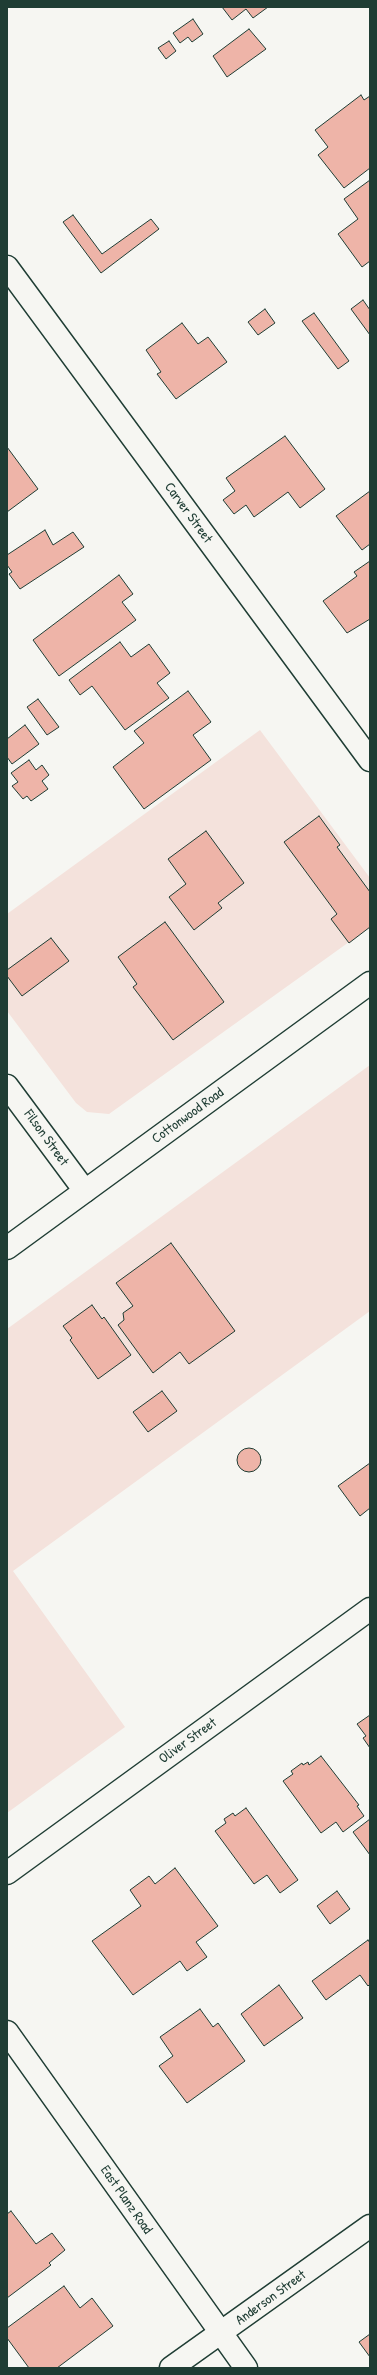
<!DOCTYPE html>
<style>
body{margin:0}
#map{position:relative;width:377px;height:2375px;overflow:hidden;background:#f6f6f2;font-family:"Patrick Hand",sans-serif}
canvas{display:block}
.frame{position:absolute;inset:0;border:8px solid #1f3d34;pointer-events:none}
</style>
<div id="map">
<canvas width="377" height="2375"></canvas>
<div class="frame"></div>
</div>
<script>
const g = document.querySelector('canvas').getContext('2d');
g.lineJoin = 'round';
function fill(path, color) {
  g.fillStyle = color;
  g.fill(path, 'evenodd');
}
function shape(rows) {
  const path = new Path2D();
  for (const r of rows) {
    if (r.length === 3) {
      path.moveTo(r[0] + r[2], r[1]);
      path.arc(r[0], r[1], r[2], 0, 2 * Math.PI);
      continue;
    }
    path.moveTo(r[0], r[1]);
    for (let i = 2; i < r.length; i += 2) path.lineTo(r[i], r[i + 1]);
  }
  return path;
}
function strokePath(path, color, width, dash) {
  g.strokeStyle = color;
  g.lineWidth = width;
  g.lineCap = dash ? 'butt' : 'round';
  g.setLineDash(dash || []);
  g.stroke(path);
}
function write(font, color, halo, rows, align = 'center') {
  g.font = font + ' "Patrick Hand",sans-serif';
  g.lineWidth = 3.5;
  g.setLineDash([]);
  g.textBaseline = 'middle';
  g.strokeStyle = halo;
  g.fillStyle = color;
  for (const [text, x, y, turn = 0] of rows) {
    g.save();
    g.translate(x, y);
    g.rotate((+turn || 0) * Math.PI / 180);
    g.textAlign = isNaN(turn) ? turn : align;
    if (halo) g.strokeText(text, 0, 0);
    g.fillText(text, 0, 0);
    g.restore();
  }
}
fill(shape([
 [260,730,370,878,370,927,109,1114,87,1112,76,1103,7,1011,7,914],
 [370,1065,370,1311,13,1571,125,1727,7,1813,7,1329]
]), '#f4e2dc');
const building = shape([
 [222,7,268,7,253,18,246,9,232,20,222,7],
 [193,19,203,34,192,42,188,37,180,43,173,33,193,19],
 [249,29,266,49,227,77,213,56,249,29],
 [169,41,176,51,166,59,158,48,169,41],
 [361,95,364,100,370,96,370,168,344,188,318,155,328,147,315,130,361,95],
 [370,180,370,261,362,267,338,234,358,219,344,199,370,180],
 [73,215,102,254,151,219,159,229,101,273,63,222,73,215],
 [363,300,370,310,370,335,351,309,363,300],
 [265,309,275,323,258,335,248,322,265,309],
 [314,313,349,361,338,369,302,321,314,313],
 [182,323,198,344,208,337,227,362,176,399,157,374,161,372,146,350,182,323],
 [285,436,325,489,300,508,288,492,254,517,246,505,234,514,223,500,235,491,226,478,285,436],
 [7,447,38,489,7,512,7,447],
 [370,491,370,544,362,550,336,516,370,491],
 [45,530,53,545,73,532,84,547,20,589,9,574,12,572,7,565,7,555,45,530],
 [370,561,370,619,347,633,323,601,357,576,354,572,370,561],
 [119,575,133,594,122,602,136,620,59,676,33,640,119,575],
 [120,642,131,657,149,644,170,673,157,683,169,698,125,730,92,686,80,695,69,680,120,642],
 [188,691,211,722,193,735,211,760,144,809,113,767,144,743,134,731,188,691],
 [38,699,59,727,47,735,27,707,38,699],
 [25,725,39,744,12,764,7,757,7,739,25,725],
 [29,760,36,770,42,765,49,775,42,781,48,789,31,801,27,796,23,799,12,786,18,782,11,773,29,760],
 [319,816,340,845,337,847,370,892,370,927,349,943,331,919,337,914,284,842,319,816],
 [206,831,244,883,218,903,222,908,194,930,169,897,186,884,168,859,206,831],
 [165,922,224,1002,173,1040,133,987,137,984,118,957,165,922],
 [51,938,69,961,22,996,7,976,7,970,51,938],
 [171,1243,235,1331,189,1364,180,1352,153,1373,118,1325,124,1320,123,1313,133,1306,116,1283,171,1243],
 [92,1305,102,1319,104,1317,131,1355,98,1379,70,1340,72,1338,63,1326,92,1305],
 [162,1391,177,1411,148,1432,133,1412,162,1391],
 [249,1460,12],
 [370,1463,370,1508,360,1516,338,1486,370,1463],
 [370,1715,370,1748,363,1738,366,1736,357,1724,370,1715],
 [321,1756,359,1805,357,1806,364,1816,343,1832,336,1822,321,1833,283,1781,293,1774,291,1771,302,1763,303,1765,308,1762,309,1765,321,1756],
 [246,1808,298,1880,280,1893,267,1875,254,1884,215,1831,226,1823,224,1819,233,1813,235,1816,246,1808],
 [370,1819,370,1855,353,1832,370,1819],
 [175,1868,218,1926,196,1942,207,1957,187,1971,180,1961,133,1995,92,1941,141,1906,130,1890,149,1876,155,1884,175,1868],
 [337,1891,350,1909,330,1924,317,1906,337,1891],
 [368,1940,370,1943,370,1984,368,1986,360,1975,326,2000,312,1981,368,1940],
 [279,1985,303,2018,264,2046,241,2014,279,1985],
 [200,2009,213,2027,218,2023,245,2061,187,2103,159,2066,173,2056,160,2037,200,2009],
 [11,2211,36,2244,52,2233,65,2250,49,2263,51,2265,7,2298,7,2214,11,2211],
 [64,2286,80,2308,92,2298,113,2326,57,2368,29,2368,7,2338,7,2328,64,2286],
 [370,2334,370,2357,359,2342,370,2334]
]);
fill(building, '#eeb4a8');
strokePath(building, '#1f3d34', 1);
const street = shape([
 [7,267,370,760],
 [7,1086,85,1191],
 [7,1873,370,1609],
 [171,2368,370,2226]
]);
const secondary = shape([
 [7,1248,370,983],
 [7,2032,246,2368]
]);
strokePath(street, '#1f3d34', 25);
strokePath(secondary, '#1f3d34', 25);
strokePath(street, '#f6f6f2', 22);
strokePath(secondary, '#f6f6f2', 22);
write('14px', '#1f3d34', '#f6f6f2', [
 ["Carver Street",188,513,54],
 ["Cottonwood Road",188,1116,-36],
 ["Filson Street",46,1138,54],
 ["Oliver Street",188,1741,-36],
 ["East Planz Road",126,2200,55],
 ["Anderson Street",271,2298,-36]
]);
</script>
